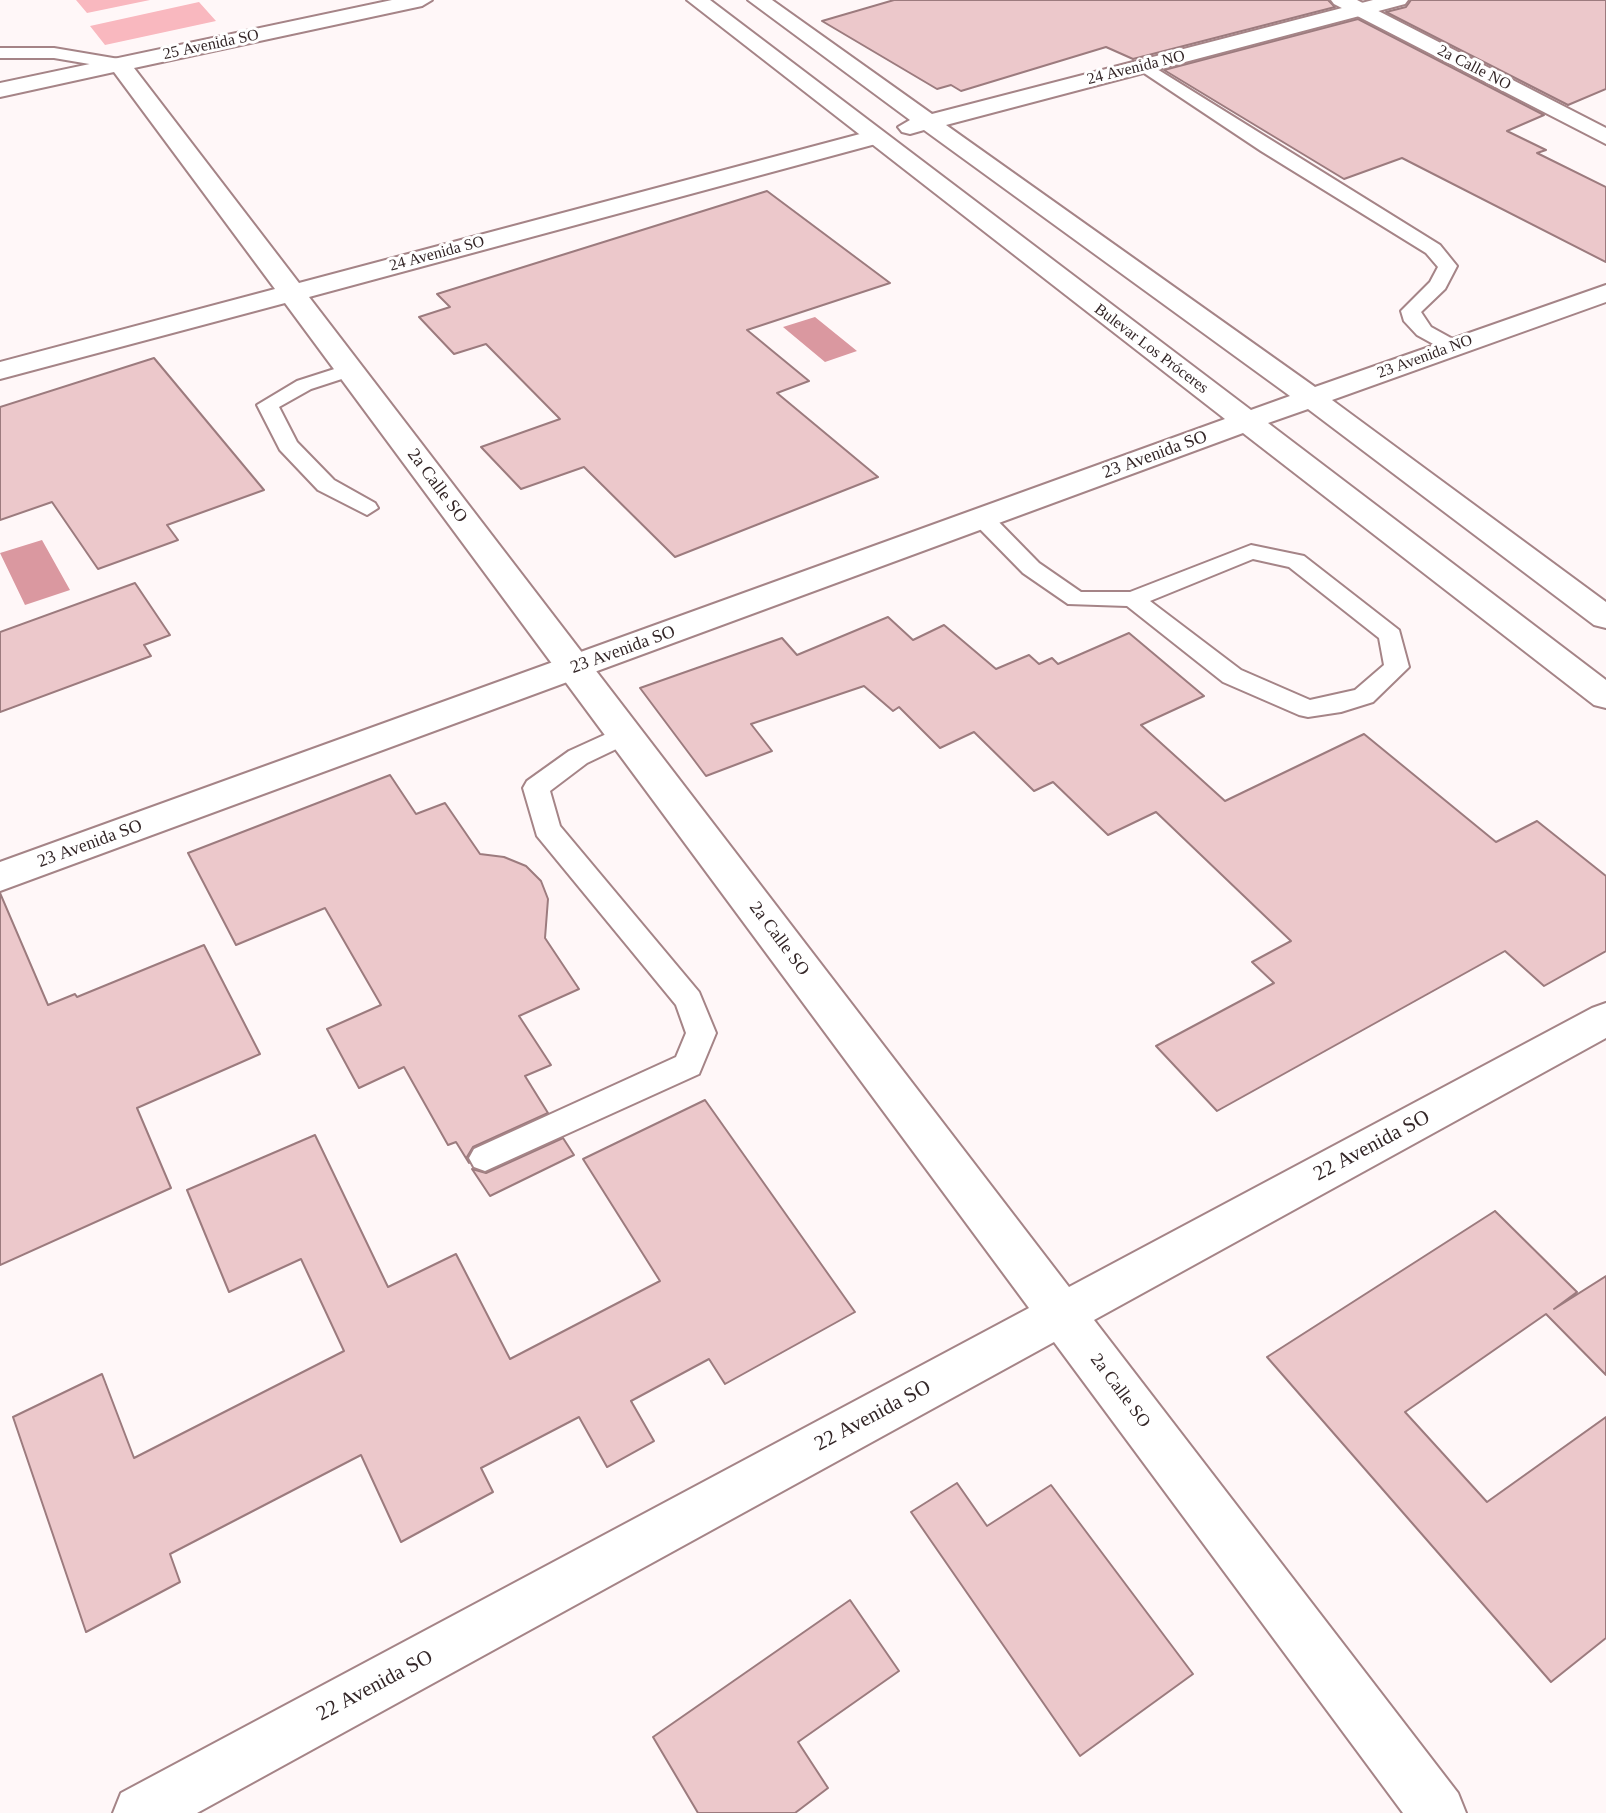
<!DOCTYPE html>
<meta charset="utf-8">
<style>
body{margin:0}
canvas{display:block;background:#fff7f8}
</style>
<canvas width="1606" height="1813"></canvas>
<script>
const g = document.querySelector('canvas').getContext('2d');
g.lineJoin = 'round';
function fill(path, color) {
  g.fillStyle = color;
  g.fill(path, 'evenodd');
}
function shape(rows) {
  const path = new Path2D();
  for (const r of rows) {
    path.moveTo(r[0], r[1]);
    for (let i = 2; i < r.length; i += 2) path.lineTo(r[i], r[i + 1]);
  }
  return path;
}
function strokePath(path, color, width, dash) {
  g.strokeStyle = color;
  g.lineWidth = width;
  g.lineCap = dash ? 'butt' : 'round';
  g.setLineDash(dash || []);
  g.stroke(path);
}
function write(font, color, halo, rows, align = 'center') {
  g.font = font + ' "Times New Roman",serif';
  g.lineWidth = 6;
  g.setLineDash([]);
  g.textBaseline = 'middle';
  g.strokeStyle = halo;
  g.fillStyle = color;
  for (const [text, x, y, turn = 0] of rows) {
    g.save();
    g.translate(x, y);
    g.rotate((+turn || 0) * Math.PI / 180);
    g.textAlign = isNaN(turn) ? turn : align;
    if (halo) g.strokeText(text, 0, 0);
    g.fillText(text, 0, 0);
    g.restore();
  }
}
fill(shape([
 [76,0,150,0,87,13],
 [199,2,216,21,105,45,90,26]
]), '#f9b8bf');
fill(shape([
 [815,317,857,351,825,362,783,327],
 [42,540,70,590,25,605,0,553]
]), '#da98a0');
const building = shape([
 [894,0,1328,0,1335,7,1133,59,1106,47,961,91,951,85,937,89,822,21,894,0],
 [1411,0,1606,0,1606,89,1568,105,1386,12,1406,7,1411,0],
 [1358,19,1544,115,1507,131,1546,150,1537,153,1606,187,1606,262,1402,158,1344,179,1164,70,1358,19],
 [767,191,890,283,747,330,809,381,777,393,878,477,675,557,584,467,521,489,481,447,560,419,486,344,454,354,419,317,450,307,437,294,767,191],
 [154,358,264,490,167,525,178,540,98,569,52,502,0,520,0,407,154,358],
 [135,583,170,635,144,645,151,656,0,712,0,632,135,583],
 [888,617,913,640,944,625,996,669,1029,655,1039,664,1052,658,1058,664,1129,633,1204,696,1141,725,1225,801,1364,734,1496,842,1537,821,1606,876,1606,951,1544,986,1505,951,1217,1111,1156,1046,1274,983,1252,962,1291,941,1156,812,1108,835,1053,782,1034,791,974,732,940,748,899,707,893,711,864,686,751,724,772,751,706,776,640,688,782,638,797,655,888,617],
 [390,775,416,814,445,803,480,854,504,857,526,866,541,881,548,899,545,938,579,989,519,1016,551,1065,525,1076,548,1113,473,1147,467,1157,469,1163,456,1142,448,1145,404,1067,359,1088,327,1029,381,1005,325,908,236,945,188,853,390,775],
 [0,893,48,1005,75,994,77,997,204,945,260,1054,137,1108,171,1188,0,1265,0,893],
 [705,1100,855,1312,725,1384,709,1359,631,1401,654,1441,607,1467,579,1417,481,1468,493,1492,401,1542,361,1455,170,1554,180,1582,86,1632,13,1417,102,1374,134,1458,344,1351,301,1259,229,1292,187,1190,315,1135,388,1287,456,1254,510,1359,660,1281,583,1159,705,1100],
 [563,1138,574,1155,490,1196,472,1169,486,1173,563,1138],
 [1495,1211,1577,1292,1554,1309,1606,1276,1606,1375,1546,1314,1405,1412,1487,1502,1606,1417,1606,1638,1551,1682,1267,1357,1495,1211],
 [957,1483,987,1526,1051,1485,1193,1674,1080,1756,911,1512,957,1483],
 [850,1600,899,1671,798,1742,828,1788,795,1813,698,1813,653,1737,850,1600]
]);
fill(building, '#ecc8cb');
strokePath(building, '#9c7b7e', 2);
const service = shape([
 [0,48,54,48,119,59,127,64,119,69,54,58,0,58,0,48],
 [1144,61,1440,245,1457,266,1445,289,1421,312,1431,327,1460,343,1463,347,1460,351,1446,351,1417,335,1404,321,1401,311,1430,282,1438,267,1426,253,1261,151,1138,69,1138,63,1144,61],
 [350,364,357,366,360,370,357,374,311,389,279,407,297,442,334,480,375,503,378,508,367,515,318,490,280,450,257,405,297,381,350,364],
 [982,511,990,513,1039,563,1081,592,1130,592,1251,545,1304,556,1399,630,1409,667,1373,702,1341,712,1308,717,1299,715,1223,682,1127,606,1068,604,1023,573,974,523,971,518,982,511],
 [1253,559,1289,567,1379,638,1384,665,1355,690,1310,700,1241,670,1150,601,1253,559],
 [624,726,633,729,637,735,633,741,587,763,550,791,560,826,699,992,716,1033,699,1074,485,1171,474,1167,469,1158,474,1149,676,1057,686,1033,676,1005,537,836,523,788,527,781,569,751,624,726]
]);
const minor = shape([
 [392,0,432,0,422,6,134,68,299,283,875,130,883,132,887,137,883,142,309,297,1069,1287,1592,1008,1606,1003,1606,1038,1094,1320,1458,1793,1466,1813,1403,1813,1054,1342,197,1813,113,1813,121,1793,1029,1308,285,303,0,379,0,362,275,289,114,72,0,97,0,83,392,0],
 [1331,0,1357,0,1606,128,1606,144,1334,4,1331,0]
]);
const tertiary = shape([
 [687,0,710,0,1251,410,1290,396,924,130,910,134,902,132,898,127,910,120,748,0,772,0,932,114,1373,0,1408,0,1405,4,946,125,1315,387,1606,285,1606,302,1332,400,1606,602,1606,628,1594,625,1308,409,1268,423,1606,680,1606,708,1594,705,1243,433,0,891,0,862,1225,419,687,0]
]);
strokePath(service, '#a58487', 4);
strokePath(minor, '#a58487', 4);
strokePath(tertiary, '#a58487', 4);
fill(service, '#fff');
fill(minor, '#fff');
fill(tertiary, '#fff');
write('16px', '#332627', '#fff', [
 ["25 Avenida SO",211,45,-12],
 ["24 Avenida NO",1136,68,-14],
 ["2a Calle NO",1474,68,27],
 ["24 Avenida SO",437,254,-15],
 ["Bulevar Los Próceres",1151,349,37],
 ["23 Avenida NO",1425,357,-20]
]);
write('18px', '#332627', '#fff', [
 ["23 Avenida SO",1155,455,-20],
 ["2a Calle SO",437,486,53],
 ["23 Avenida SO",623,650,-20],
 ["23 Avenida SO",90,844,-20],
 ["2a Calle SO",779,939,53],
 ["2a Calle SO",1120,1391,53]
]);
write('21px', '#332627', '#fff', [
 ["22 Avenida SO",1372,1146,-28],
 ["22 Avenida SO",873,1416,-28],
 ["22 Avenida SO",375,1686,-28]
]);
</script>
